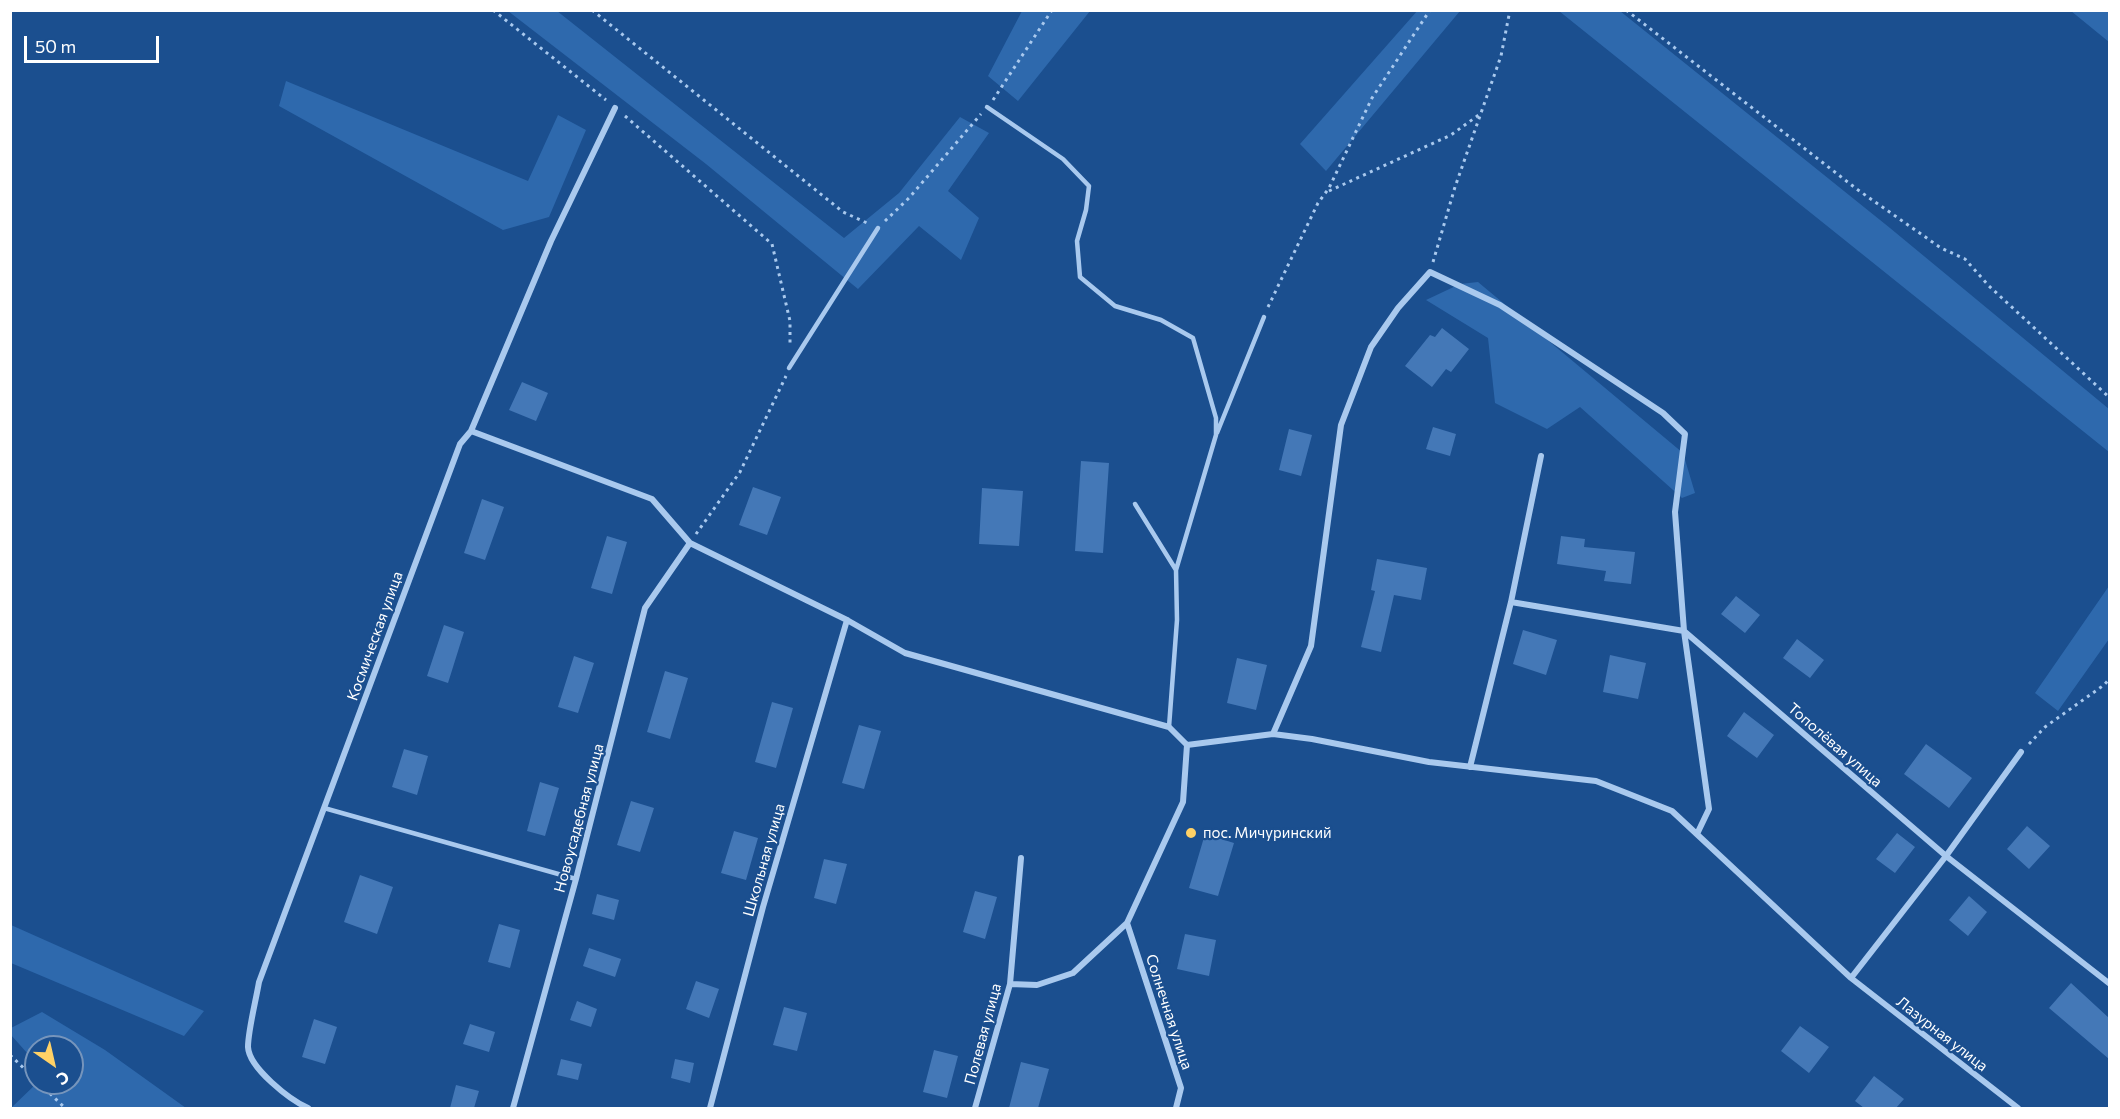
<!DOCTYPE html>
<meta charset="utf-8">
<style>
body{margin:0}
#map{position:relative;width:2120px;height:1119px;overflow:hidden;background:#1b4f8f;font-family:Commissioner,sans-serif}
canvas{display:block}
.frame{position:absolute;inset:0;border:12px solid #fff;pointer-events:none}
.north{position:absolute;left:24px;top:1035px;width:60px;height:60px;box-sizing:border-box;background:#1b4f8f;border:2px solid #7695bc;border-radius:50%;rotate:146deg;font-size:16px;font-weight:700;line-height:24px;text-align:center;color:#fff}
.north::after{content:'';display:block;margin:auto;width:21px;height:27px;background:#ffd166;clip-path:polygon(50% 0,100% 100%,50% 72%,0 100%)}
.scale{position:absolute;left:24px;top:36px;width:135px;height:27px;box-sizing:border-box;border:3px solid #fff;border-top:0;padding-left:8px;font-size:18px;line-height:21px;white-space:nowrap;color:#fff;-webkit-text-stroke:4px #1b4f8f;paint-order:stroke}
</style>
<div id="map">
<canvas width="2120" height="1119"></canvas>
<div class="frame"></div>
<div class="north">С</div>
<div class="scale">50 m</div>
</div>
<script>
const ctx = document.querySelector('canvas').getContext('2d');
ctx.lineJoin = 'round';
function fillPath(path, color) {
  ctx.fillStyle = color;
  ctx.fill(path, 'evenodd');
}
function stroke(path, color, width, dash) {
  ctx.strokeStyle = color;
  ctx.lineWidth = width;
  ctx.lineCap = dash ? 'butt' : 'round';
  ctx.setLineDash(dash || []);
  ctx.stroke(path);
}
function label(font, color, halo, rows, align = 'center') {
  ctx.font = font + ' Commissioner,sans-serif';
  ctx.lineWidth = 4.5;
  ctx.setLineDash([]);
  ctx.textBaseline = 'middle';
  ctx.strokeStyle = halo;
  ctx.fillStyle = color;
  for (const [text, x, y, turn = 0] of rows) {
    ctx.save();
    ctx.translate(x, y);
    ctx.rotate((+turn || 0) * Math.PI / 180);
    ctx.textAlign = isNaN(turn) ? turn : align;
    if (halo) ctx.strokeText(text, 0, 0);
    ctx.fillText(text, 0, 0);
    ctx.restore();
  }
}
const green = new Path2D(`
 M1418,10l42,1 -134,160 -26,-27z
 M508,11h49l287,227 55,-45 61,-76 29,16 -41,58 31,27 -18,42 -42,-34 -61,63 -152,-125z
 M1022,11h68l-72,90 -30,-25z
 M1559,11h61l270,217 219,181v43z
 M2071,11h38v31z
 M286,81l242,100 30,-66 28,15 -37,87 -46,13 -224,-124z
 M1478,282l205,171 12,40 -13,5 -102,-91 -33,22 -52,-26 -7,-65 -62,-38 34,-16z
 M2109,586v53l-51,72 -23,-18z
 M11,925l193,86 -20,25 -173,-73z
 M42,1012l63,38 81,58h-175l26,-25h35v-36h-36v16l-25,-28v-7z`);
const building = new Path2D(`
 M1442,328l27,21 -18,23 -5,-3 -14,18 -27,-21 25,-31 5,2z
 M522,382l26,11 -12,28 -27,-11z
 M1433,427l23,7 -6,22 -24,-7z
 M1289,429l23,6 -11,41 -22,-6z
 M1081,461l28,2 -6,90 -28,-2z
 M753,487l28,10 -14,38 -28,-10z
 M982,488l41,3 -4,55 -40,-2z
 M482,499l22,8 -19,53 -21,-7z
 M607,536l20,6 -15,52 -21,-6z
 M1561,536l24,3 -1,8 51,5 -4,32 -27,-3 2,-10 -49,-7z
 M1377,559l50,9 -6,32 -27,-5 -13,57 -20,-5 14,-56 -4,-1z
 M1736,596l24,19 -15,18 -24,-19z
 M444,625l20,7 -16,51 -21,-7z
 M1523,630l34,10 -11,35 -33,-11z
 M1797,639l27,21 -14,18 -27,-20z
 M1610,655l36,8 -8,36 -35,-7z
 M574,656l20,7 -16,50 -20,-6z
 M1237,658l30,7 -11,45 -29,-7z
 M665,671l23,7 -18,61 -23,-7z
 M772,702l21,6 -17,60 -21,-6z
 M1744,712l30,23 -17,23 -30,-22z
 M859,725l22,6 -17,58 -22,-6z
 M1926,744l46,34 -23,30 -45,-34z
 M404,749l24,7 -11,39 -25,-8z
 M540,782l19,6 -14,48 -18,-5z
 M631,801l23,7 -14,44 -23,-7z
 M2027,826l23,20 -21,23 -22,-20z
 M734,831l24,7 -12,42 -25,-7z
 M1897,833l18,14 -20,26 -19,-14z
 M1205,834l29,9 -16,53 -29,-8z
 M824,859l23,5 -11,40 -22,-6z
 M360,875l33,12 -16,47 -33,-12z
 M975,891l22,6 -12,42 -22,-7z
 M597,894l22,6 -5,20 -22,-6z
 M1969,896l18,16 -19,24 -19,-16z
 M499,924l21,6 -10,38 -22,-6z
 M1185,934l31,6 -7,36 -32,-7z
 M589,948l32,11 -6,18 -32,-11z
 M696,981l23,8 -10,29 -23,-9z
 M2071,983l38,35v41l-60,-51z
 M577,1001l20,8 -6,18 -21,-7z
 M784,1007l23,6 -10,38 -24,-6z
 M314,1019l23,8 -12,37 -23,-7z
 M470,1024l25,8 -6,20 -26,-8z
 M1800,1026l29,21 -20,26 -28,-22z
 M934,1050l24,6 -11,42 -24,-6z
 M561,1059l21,5 -4,16 -21,-5z
 M675,1059l19,4 -4,20 -19,-5z
 M1021,1062l28,7 -11,39h-29z
 M1874,1076l30,23 -8,9h-32l-9,-7z
 M456,1085l23,6 -5,17h-24z`);
const path = new Path2D(`
 M493,10l113,90
 M592,10l251,202 24,11
 M1626,10l232,180 83,58 24,11 24,27 121,112
 M993,100l59,-90
 M625,116l147,128 18,77v25
 M1329,191l122,-56 29,-21
 M885,221l24,-23 72,-84
 M1433,262l22,-75 46,-131 9,-46
 M1268,307l50,-104 11,-15 43,-90 58,-88
 M696,534l44,-62 46,-96
 M2029,744l16,-17 59,-42 6,-7
 M10,1055l26,25
 M39,1083l26,25`);
const lane = new Path2D(`
 M987,107l76,52 26,27 -3,24 -9,31 3,36 35,29 46,14 32,18 23,80v17l-40,135
 M789,368l89,-140
 M1217,433l47,-116
 M1135,504l41,66 1,50 -8,107
 M324,808l252,71`);
const street = new Path2D(`
 M471,431l181,68 38,44 157,77 58,33 264,74 18,18
 M1511,602l173,29 262,225 164,128
 M1273,734l38,-88 30,-221 30,-78 27,-39 32,-36 70,33 163,108 22,21 -10,78 9,119 25,178 -12,25
 M1187,745l86,-11 39,5 117,23 167,19 76,30 179,167 167,130
 M1470,767l41,-165 30,-146
 M1127,923l54,165 -5,20
 M1851,978l95,-122 75,-104
 M1010,984l27,1 36,-12 54,-50 56,-121 4,-57
 M308,1108c-18,-8 -59,-40 -60,-61 0,-16 8,-47 11,-65l201,-538 11,-13 80,-190 64,-133
 M513,1108l63,-229 69,-271 45,-65
 M710,1108l53,-201 84,-287
 M975,1108l35,-124 11,-126`);
const markers = [
 [1191,833,6,"#ffd166"]
];
const streetNames = [
 ["Космическая улица",375,636,-70],
 ["Тополёвая улица",1835,745,41],
 ["Новоусадебная улица",579,818,-75],
 ["Школьная улица",764,860,-74],
 ["Солнечная улица",1169,1012,72],
 ["Полевая улица",983,1034,-75],
 ["Лазурная улица",1942,1034,38]
];
const poiNames = [
 ["пос. Мичуринский",1203,833]
];
fillPath(green, '#2e69ad');
fillPath(building, '#4478b7');
stroke(path, '#a9c9ee', 3, [3, 4.5]);
stroke(lane, '#a9c9ee', 4.5);
stroke(street, '#a9c9ee', 6);
for (const [x, y, r, color] of markers) {
  const dot = new Path2D();
  dot.arc(x, y, r, 0, 2 * Math.PI);
  ctx.fillStyle = color;
  ctx.fill(dot);
  stroke(dot, '#1b4f8f', 2);
}
label('15px', '#fff', '#1b4f8f', streetNames);
label('15px', '#fff', '#1b4f8f', poiNames, 'left');
</script>
